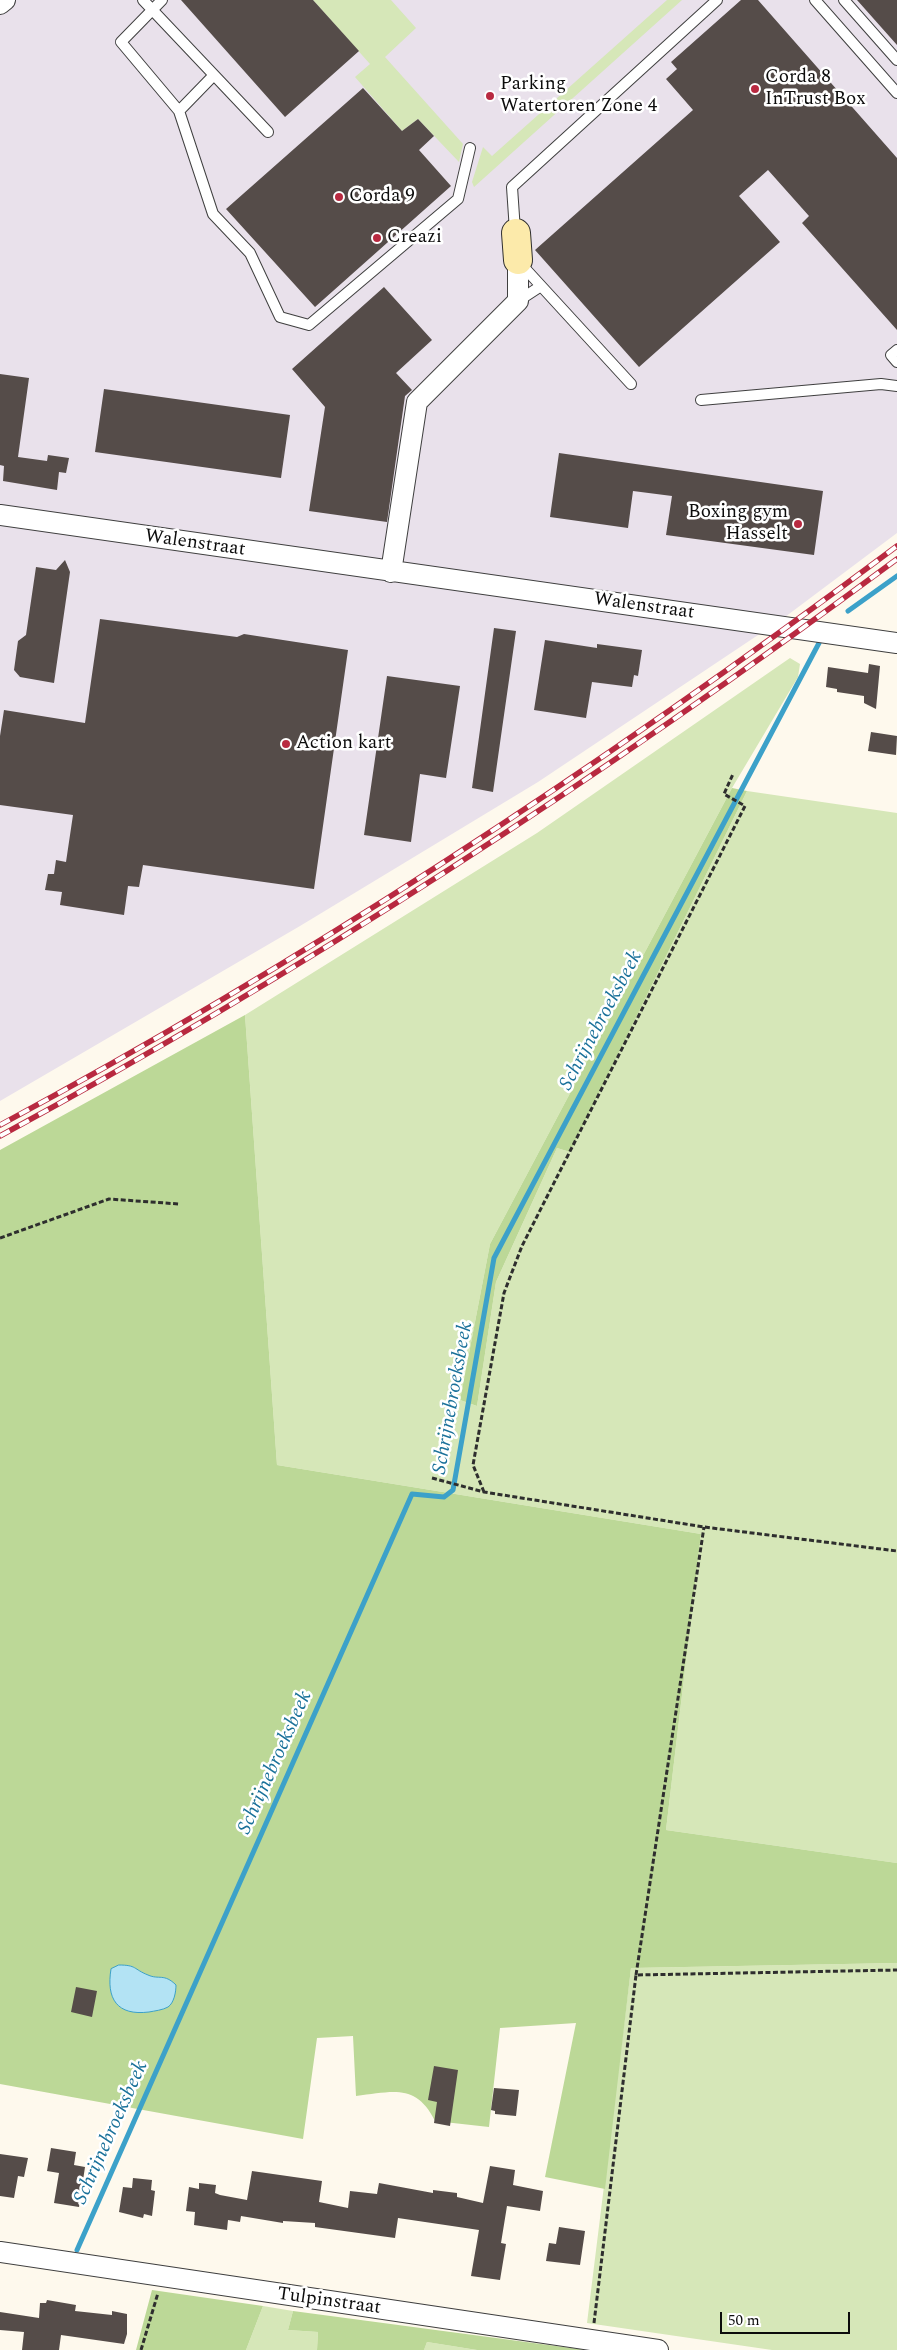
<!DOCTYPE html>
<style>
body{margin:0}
#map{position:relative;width:897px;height:2350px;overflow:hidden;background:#fef9ed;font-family:Spectral,serif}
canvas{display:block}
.scale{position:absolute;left:720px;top:2312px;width:130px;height:22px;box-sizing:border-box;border:2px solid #0c0c0c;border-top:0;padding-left:6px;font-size:15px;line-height:18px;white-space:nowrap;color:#0c0c0c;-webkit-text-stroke:4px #fff;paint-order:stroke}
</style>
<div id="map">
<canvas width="897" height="2350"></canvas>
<div class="scale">50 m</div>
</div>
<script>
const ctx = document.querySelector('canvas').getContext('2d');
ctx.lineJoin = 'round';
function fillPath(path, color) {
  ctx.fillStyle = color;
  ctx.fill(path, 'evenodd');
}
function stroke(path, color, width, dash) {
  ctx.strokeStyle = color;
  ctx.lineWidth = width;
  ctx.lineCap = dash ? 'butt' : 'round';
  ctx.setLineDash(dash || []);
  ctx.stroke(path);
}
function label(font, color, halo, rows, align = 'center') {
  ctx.font = font + ' Spectral,serif';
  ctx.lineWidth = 5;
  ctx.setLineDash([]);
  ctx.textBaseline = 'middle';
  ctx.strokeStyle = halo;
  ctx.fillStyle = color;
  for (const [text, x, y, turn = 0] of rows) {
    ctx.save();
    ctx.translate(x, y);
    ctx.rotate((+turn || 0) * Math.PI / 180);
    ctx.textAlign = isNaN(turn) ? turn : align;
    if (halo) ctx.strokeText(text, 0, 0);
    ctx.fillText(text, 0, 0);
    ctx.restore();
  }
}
const industrial = new Path2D(`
 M0,0h897v533l-112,84 -247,165 -238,144 -300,175z`);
const green = new Path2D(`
 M313,0h78l25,28 -31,29 78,87 -4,18 -41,-43 -16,12 -47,-54 15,-13z
 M667,0h15l-208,187 -2,-5 11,-35 9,9z
 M790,658l10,6 -2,13 -66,111 -242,456 -30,156 17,6 19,-124 61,-134 13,4 177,-361 150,22v1050l-231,-33 35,-296 -424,-69 -32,-450 292,-182z
 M897,1963v387h-125l-185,-27 44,-355z
 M263,2306l30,5 -5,19 30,2 -1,18h-71z
 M427,2342l50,8h-53z`);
const forest = new Path2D(`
 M732,788l15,3 -177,361 -13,-4 -61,134 -19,124 -17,-6 30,-156z
 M245,1015l32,450 424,69 -35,296 231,33v100l-266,5 -26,221 -60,-12 31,-154 -76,5 -11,99 -54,-6c-19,-38 -42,-29 -79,-25l-3,-60 -36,2 -14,101 -303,-55v-934z
 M152,2290l111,16 -17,44h-110z
 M293,2311l293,39h-109l-50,-8 -3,8h-107l1,-18 -30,-2z`);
const water = new Path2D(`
 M119,1965c18,0 14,4 29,10 11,5 16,-2 28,10 0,7 -2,18 -8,22 -5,3 -14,4 -19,5 -32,4 -43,-13 -38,-43z`);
const stream = new Path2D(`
 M848,611l49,-35
 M77,2250l335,-756 32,3 9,-7 41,-232 325,-615`);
const building = new Path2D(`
 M181,0h132l46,51 -74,66z
 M741,0h17l139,158v172l-95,-107 7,-7 -41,-46 -29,26 41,46 -141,125 -104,-117 158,-140 -27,-31 11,-10 -6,-7z
 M857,0h40v45z
 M363,88l39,43 16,-12 16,17 -15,14 32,36 -136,121 -89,-98z
 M384,287l48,53 -36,33 16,17 -7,6 -18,126 -78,-11 16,-104 -33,-38z
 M0,374l29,4 -11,79 29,4 1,-6 21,3 -3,15 -7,-1 -2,18 -54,-9 1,-15 -4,-1z
 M104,389l186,26 -9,63 -186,-26z
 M559,453l264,38 -9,64 -148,-20 6,-39 -39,-5 -5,37 -78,-11z
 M65,560l5,12 -16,111 -34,-6 -6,-7 4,-29 8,-6 10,-68 20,3z
 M100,619l137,18 7,-3 104,16 -34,239 -171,-24 -4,22 -11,-1 -4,29 -64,-10 2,-13 -17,-2 3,-16h6l2,-14 10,2 7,-47 -73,-10v-69l4,-26 81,13z
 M494,628l22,3 -23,161 -21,-4z
 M545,640l52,8v-4l45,6 -4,26 -4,-1 -2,12 -40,-5 -6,36 -52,-8z
 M869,664l11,2 -4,43 -12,-6v-7l-27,-4v-3l-11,-2 2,-20 40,6z
 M387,676l73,10 -14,92 -26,-4 -9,68 -47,-7z
 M871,732l26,4 -1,19 -28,-4z
 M76,1987l21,4 -5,26 -21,-5z
 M434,2066l24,4 -8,56 -16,-3 3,-21 -9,-2z
 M494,2088l25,2 -3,26 -21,-2v-3l-4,-1z
 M51,2148l25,4 -2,13 11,2 -6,40 -25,-4 5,-30 -12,-2z
 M0,2154l28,4 -4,19 -6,-1 -4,22 -14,-2z
 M490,2166l25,4 -2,15 30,6 -3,20 -33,-5 -6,37 5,1 -6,36 -29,-4 8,-46 -81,-12 -3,20 -80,-11v-4l-32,-2v2l-42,-7 -1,6 -12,-2 -1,10 -33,-5 1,-13 -9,-1 3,-24 10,2v-6l17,2 -1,8 5,2 27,5 5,-29 70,10 -3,21 29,6 2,-17 27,3 2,-11 54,10v-3l24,3v4l26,6z
 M133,2178l19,2 -1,10 4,1 -3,25 -8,-2 -1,4 -24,-6 4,-25 9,1z
 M559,2227l26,4 -5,34 -34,-4 3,-18 7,1z
 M47,2300l29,5 -1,6 37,4v-4l15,3v20l-3,10 -63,-9 -2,15h-37l2,-18 -24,-2v-18l39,6 1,-15h6z`);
const path = new Path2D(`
 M0,1238l109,-39 70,5
 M432,1478l52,14 220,35 193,24
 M484,1492l-11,-27 31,-172 18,-47 223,-440 -21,-12 9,-20
 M636,1975l68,-448
 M594,2323l42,-348 261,-5
 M141,2350l17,-57`);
const lane = new Path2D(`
 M143,0l125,132
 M162,0l-41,42 58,69
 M815,0l82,93
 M844,0l53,60
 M214,75l-35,36 34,103 37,39 30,64 29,8 149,-126 12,-51
 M515,231l-3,-44 205,-187
 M520,263l111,121
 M518,301l23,-15
 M897,350l-6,5 6,7
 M701,400l180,-16 16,2`);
const street = new Path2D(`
 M0,4l5,-4
 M0,515l897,128
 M391,572l26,-170 101,-101v-41
 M0,2252l658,98`);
const secondary = new Path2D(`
 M516,233l2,27`);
const rail = new Path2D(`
 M0,1125c313,-168 612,-366 897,-579
 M0,1136c313,-170 611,-365 897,-577`);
const markers = [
 [755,89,5,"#b82940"],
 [490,96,5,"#b82940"],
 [339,197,5,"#b82940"],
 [377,238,5,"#b82940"],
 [798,524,5,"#b82940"],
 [286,744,5,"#b82940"]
];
const poiNames = [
 ["Corda 8",765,78],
 ["InTrust Box",765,100],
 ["Parking",500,85],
 ["Watertoren Zone 4",500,107],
 ["Corda 9",349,197],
 ["Creazi",387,238],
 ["Boxing gym",788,513,"right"],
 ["Hasselt",788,535,"right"],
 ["Action kart",296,744]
];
const streetNames = [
 ["Walenstraat",195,544,8],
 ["Walenstraat",644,607,8],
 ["Tulpinstraat",329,2302,8]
];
const waterNames = [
 ["Schrijnebroeksbeek",602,1021,-62],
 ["Schrijnebroeksbeek",454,1398,-80],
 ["Schrijnebroeksbeek",276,1763,-66],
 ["Schrijnebroeksbeek",112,2133,-66]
];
fillPath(industrial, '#e9e1eb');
fillPath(green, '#d6e7b8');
fillPath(forest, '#bcd897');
fillPath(water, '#b3e3f4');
stroke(water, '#3ca1c9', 1);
stroke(stream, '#3ca1c9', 5);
fillPath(building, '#554c49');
stroke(lane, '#3f3f3f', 12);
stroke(street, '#3f3f3f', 22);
stroke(secondary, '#2e2e2e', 30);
stroke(path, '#2e2e2e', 3, [5, 2.5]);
stroke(lane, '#fff', 10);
stroke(street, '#fff', 20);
stroke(secondary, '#fceaaa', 28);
stroke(rail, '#b82940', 5.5);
stroke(rail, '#fff', 4, [11]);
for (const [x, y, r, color] of markers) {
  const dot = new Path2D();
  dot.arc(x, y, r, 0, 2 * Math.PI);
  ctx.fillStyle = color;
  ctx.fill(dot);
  stroke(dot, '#fff', 2);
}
label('19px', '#0c0c0c', '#fff', poiNames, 'left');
label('19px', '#0c0c0c', '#fff', streetNames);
label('italic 20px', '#1a719a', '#fff', waterNames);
</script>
